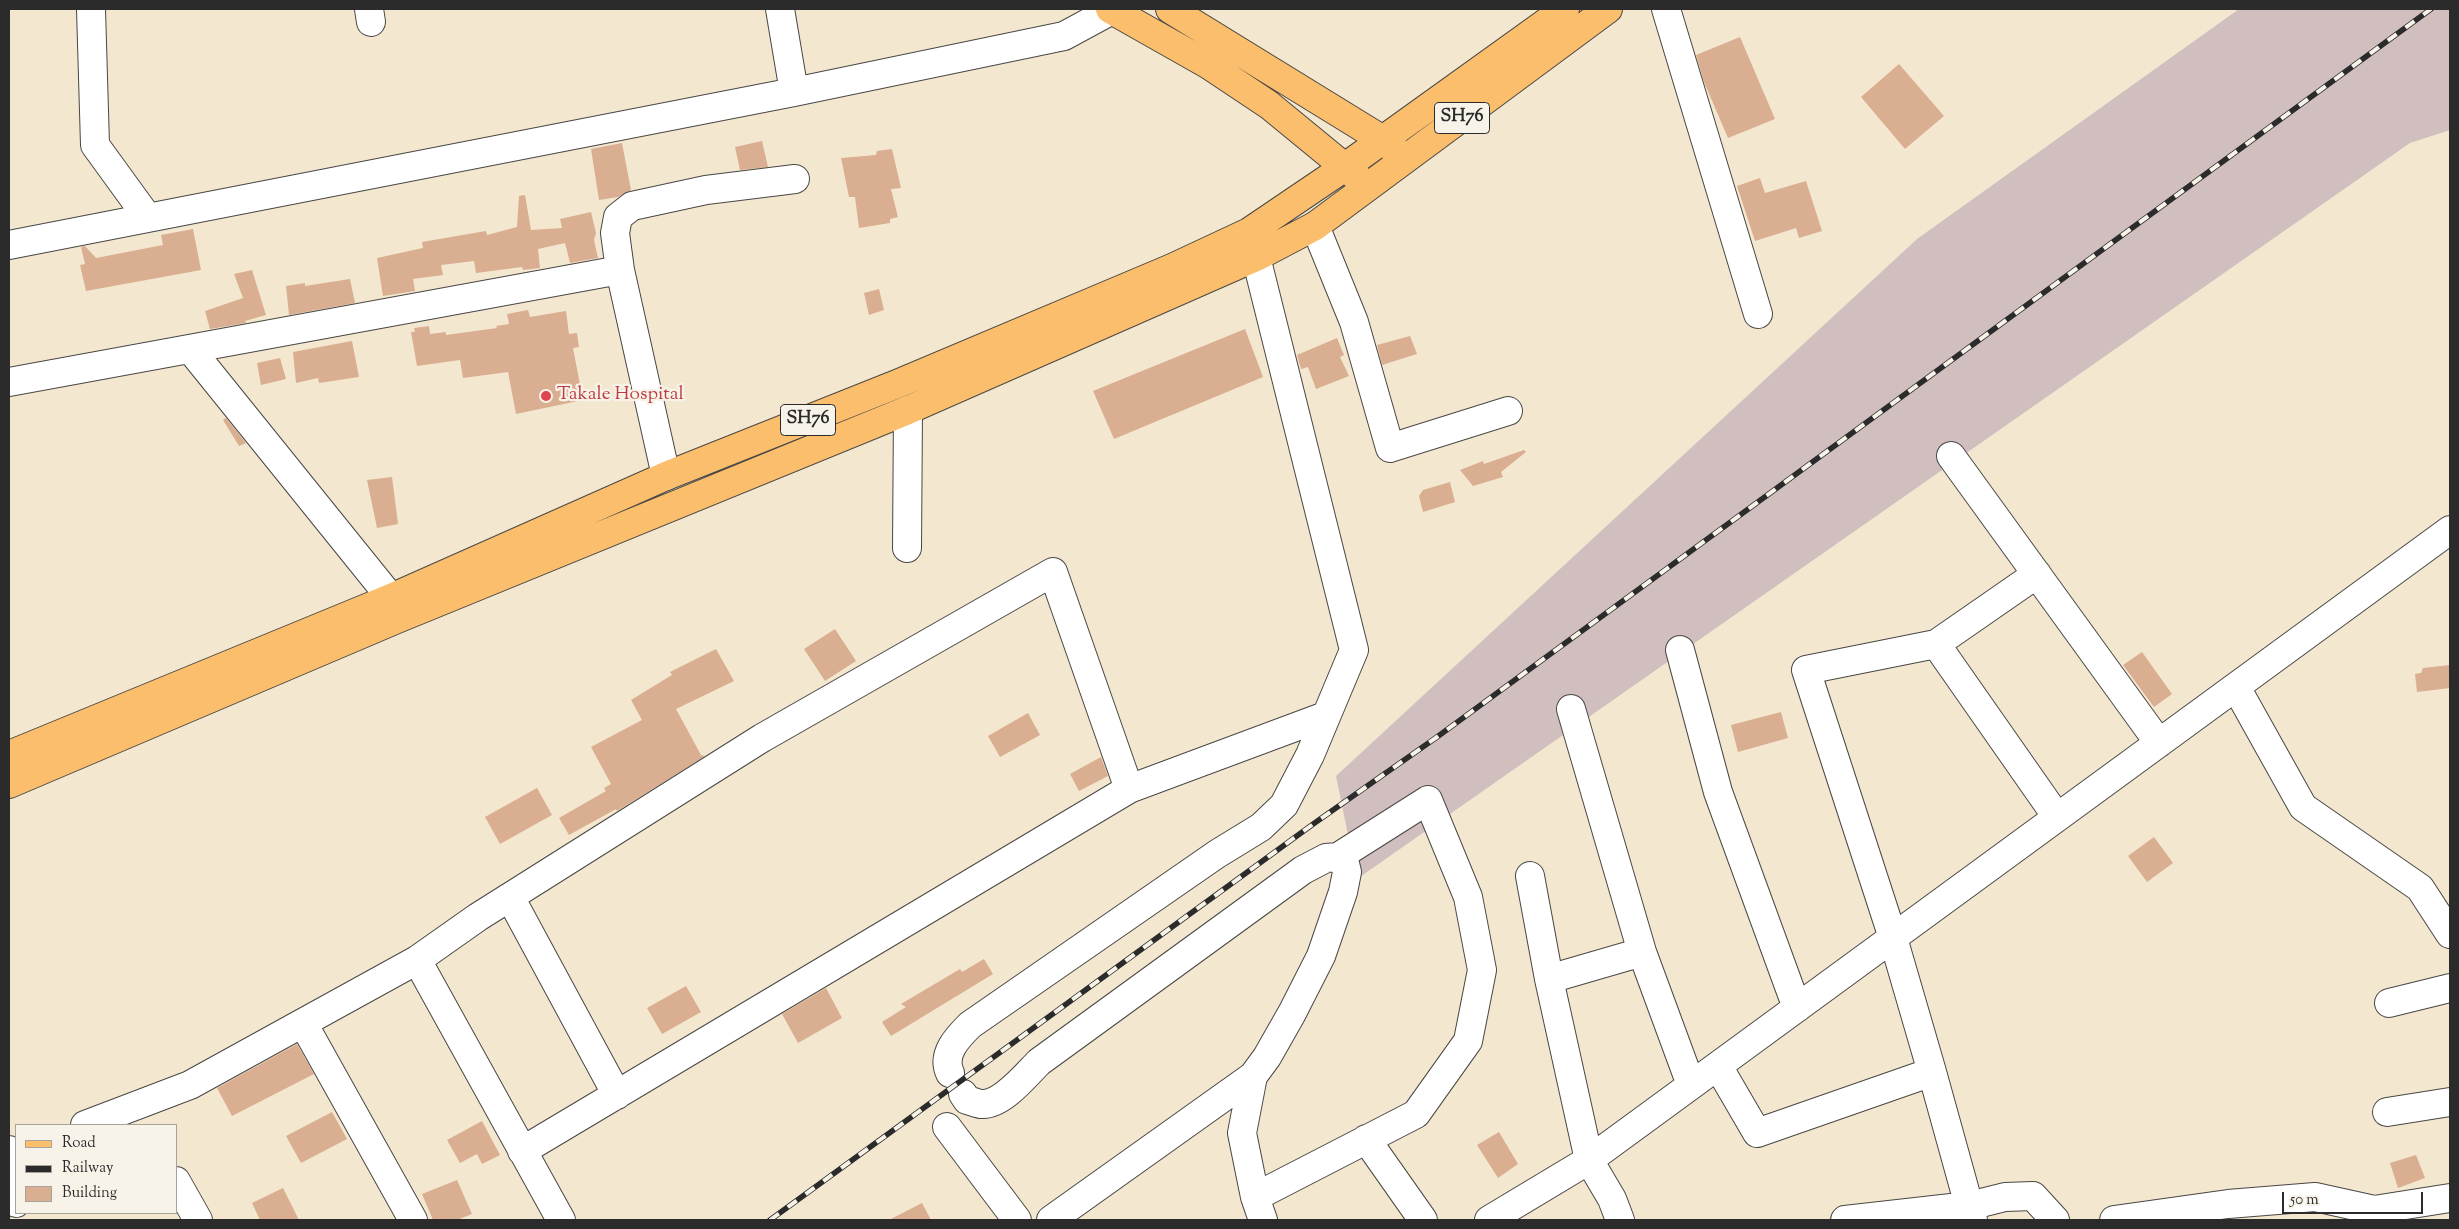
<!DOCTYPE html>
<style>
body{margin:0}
#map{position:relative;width:2459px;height:1229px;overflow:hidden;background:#f3e7d0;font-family:"Sorts Mill Goudy",serif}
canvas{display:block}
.frame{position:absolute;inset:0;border:10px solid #2b2b2b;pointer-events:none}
.legend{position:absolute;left:15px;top:1124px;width:162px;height:90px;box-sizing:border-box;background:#f7f3e8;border:1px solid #a5a39c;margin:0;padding:6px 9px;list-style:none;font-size:15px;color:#2b2b2b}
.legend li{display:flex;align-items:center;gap:10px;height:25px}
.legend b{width:25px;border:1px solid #a5a39c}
.scale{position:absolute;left:2282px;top:1192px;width:141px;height:22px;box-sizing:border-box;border:2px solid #2b2b2b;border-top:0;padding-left:6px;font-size:15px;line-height:18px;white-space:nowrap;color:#2b2b2b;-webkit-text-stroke:4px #f7f3e8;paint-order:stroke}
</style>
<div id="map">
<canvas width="2459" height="1229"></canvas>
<div class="frame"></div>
<ul class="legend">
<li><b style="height:6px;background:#fabe6d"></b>Road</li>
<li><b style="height:6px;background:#2b2b2b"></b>Railway</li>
<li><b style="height:14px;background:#daae91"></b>Building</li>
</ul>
<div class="scale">50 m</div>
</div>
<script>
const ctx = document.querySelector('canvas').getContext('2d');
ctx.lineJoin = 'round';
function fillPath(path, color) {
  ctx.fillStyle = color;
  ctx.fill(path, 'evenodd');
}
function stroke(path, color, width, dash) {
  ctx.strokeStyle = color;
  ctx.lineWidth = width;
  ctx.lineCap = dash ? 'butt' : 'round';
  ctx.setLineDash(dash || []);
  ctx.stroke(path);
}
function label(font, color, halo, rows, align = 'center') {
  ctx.font = font + ' "Sorts Mill Goudy",serif';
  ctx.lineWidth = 4.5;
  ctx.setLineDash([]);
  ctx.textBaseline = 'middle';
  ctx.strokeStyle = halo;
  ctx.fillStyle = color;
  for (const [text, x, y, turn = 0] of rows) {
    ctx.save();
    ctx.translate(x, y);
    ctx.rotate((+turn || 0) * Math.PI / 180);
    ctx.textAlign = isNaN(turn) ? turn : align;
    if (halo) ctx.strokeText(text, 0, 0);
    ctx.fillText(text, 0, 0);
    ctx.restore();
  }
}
const industrial = new Path2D(`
 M2239,9h211v121l-40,13 -1053,736 -21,-103 581,-537z`);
const building = new Path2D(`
 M1740,37l35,82 -47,19 -24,-56 -8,-27z
 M1899,64l45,52 -39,33 -44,-52z
 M762,141l6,26 -28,3 -5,-23z
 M622,143l9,47 -13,7 -19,3 -8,-51z
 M892,149l9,39 -10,1 7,28 -8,2v4l-31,5 -4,-31h-6l-8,-39 35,-3 1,-4z
 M1760,178l5,15 41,-12 16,50 -23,7 -3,-10 -41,13 -18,-55z
 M525,195l6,35 31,-2 -2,-9 31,-7 5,21 -2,7 4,18 -28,5 -5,-20 -27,6 2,19 -17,2 -1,-3 -46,6 -2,-12 -33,4 2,10 -30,4 2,12 -32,5 -6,-38 46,-10 -1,-6 64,-11 1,4 30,-8 2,-31z
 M193,229l8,41 -115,21 -6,-26 5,-1 -4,-17 4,-1 11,12 67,-13 -2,-10z
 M252,270l14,45 -21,6 1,2 -36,6 -5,-18 38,-13 -9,-24z
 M350,279l5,24 -66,12 -3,-29 19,-3v3z
 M879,289l5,21 -15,5 -5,-22z
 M528,310l2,7 36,-6 3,23 8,-1 2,14 -6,1 10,52 -67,14 -8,-42 -45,6 -3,-18 -43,6 -6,-34h4l-1,-4 15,-2 1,8 16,-2v3l51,-7 -1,-2 13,-2 -2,-10z
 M1245,329l18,48 -149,62 -21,-48z
 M1410,336l7,18 -35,11 -5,-20z
 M1337,338l7,17 -4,2 9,19 -33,13 -8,-22 -7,2 -4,-14z
 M352,341l7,36 -40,6 -1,-5 -22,5 -3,-31z
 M280,358l6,21 -25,6 -4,-22z
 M226,418l20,25 -7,3 -16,-26z
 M1524,450l2,2 -25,20 2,5 -30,9 -13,-16 23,-9 1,3z
 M392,477l6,47 -21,4 -10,-48z
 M1450,482l5,20 -32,10 -4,-16 4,-6z
 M835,629l21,32 -31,20 -21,-32z
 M716,649l18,32 -58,28 25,46 4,1 -88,55 -1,-2 -47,26 -10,-17 47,-27 -2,-3 7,-4 -20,-37 51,-27 -11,-20 41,-25 -2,-3z
 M2142,652l30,42 -18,13 -31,-42z
 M2450,665v23l-33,4 -2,-18 6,-1 2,-5z
 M1781,712l7,26 -50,14 -7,-27z
 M1028,713l12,22 -40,22 -12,-21z
 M1101,757l7,19 -29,15 -9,-17z
 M537,788l15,27 -52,29 -15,-27z
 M2154,837l19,26 -26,19 -19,-26z
 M984,959l9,15 -102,62 -9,-14 24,-15 -5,-3 59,-35 2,3z
 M686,986l15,26 -39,22 -15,-26z
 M826,988l16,30 -44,25 -16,-29z
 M297,1044l17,30 -82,42 -15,-28z
 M332,1112l15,27 -46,24 -15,-27z
 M482,1121l18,34 -18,9 -5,-10 -17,9 -13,-23z
 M1499,1132l19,32 -20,14 -21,-33z
 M2416,1155l9,23 -27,10 -8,-25z
 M457,1180l15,34 -15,6h-24l-11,-26z
 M283,1188l16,32h-39l-8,-17z
 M922,1203l9,17h-42z`);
const minor = new Path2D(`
 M91,9l4,136 53,73
 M369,9l2,13
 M780,9l14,83
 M1666,9l92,305
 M1315,226l39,96 36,126 118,-37
 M9,245l785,-153 270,-56 48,-26
 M191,350l200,248
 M9,382l611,-112
 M1951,456l208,287
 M666,476l-46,-206 -5,-37 3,-16 14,-11 74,-16 89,-11
 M907,548l1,-138
 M1936,644l121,173
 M1680,650l38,142 79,216
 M2236,687l67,120 117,81 30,46
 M1571,709l71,243
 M1530,876l19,103 40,181 23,39 8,21
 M510,897l107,198
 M417,960l144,260
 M1549,979l93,-27 49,133
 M2389,1003l61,-15
 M303,1023l110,197
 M1718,1066l39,67 175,-61 -39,-134 -87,-268 130,-26 101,-70
 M1932,1072l41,148
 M950,1073c-9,-19 8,-36 20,-48l247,-171 44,-27 23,-22 26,-50 44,-105 -98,-393
 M963,1094l4,6c5,1 11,4 15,4 20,1 44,-29 57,-42l264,-192 23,-12 12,-1 7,7 2,8 -4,20 -22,64 -29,57 -25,44 -14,19 -11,57 13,64 8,23
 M2387,1112l63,-10
 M85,1125l105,-40 227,-125 61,-43 284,-179 291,-166 76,217 196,-73
 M947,1127l70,93
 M1366,1139l57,81
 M9,1150l7,53
 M522,1151l607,-362
 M176,1181l22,39
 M1255,1197l161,-83 52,-73 14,-71 -14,-73 -40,-97 -90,57
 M1051,1220l202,-144
 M1489,1220l100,-60 861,-630
 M1845,1220l124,-14 36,-9 28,-1 22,24
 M2114,1220l114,-16 87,-7 59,13 76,-12`);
const major = new Path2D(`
 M1110,9l99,56 60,40 89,73
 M1170,9l213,131 12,10
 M9,755l382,-157 275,-122 231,-92 275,-116 77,-36 96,-65 220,-158
 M9,784l388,-165 511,-209 348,-153 59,-31 293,-217`);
const rail = new Path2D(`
 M770,1220l546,-398 121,-85 994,-728`);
const markers = [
 [546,396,6,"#e0444e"]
];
const shields = [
 [1462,118,55],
 [808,420,55]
];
const shieldNames = [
 ["SH76",1462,118],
 ["SH76",808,420]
];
const healthNames = [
 ["Takale Hospital",557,396]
];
fillPath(industrial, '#d1bfbf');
fillPath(building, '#daae91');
stroke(minor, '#494744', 30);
stroke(major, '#494744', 30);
stroke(minor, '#fff', 28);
stroke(major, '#fabe6d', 28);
stroke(rail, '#2b2b2b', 5.5);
stroke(rail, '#f7f3e8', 4, [11]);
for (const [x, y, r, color] of markers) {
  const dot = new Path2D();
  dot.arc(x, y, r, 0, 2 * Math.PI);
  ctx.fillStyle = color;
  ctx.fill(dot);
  stroke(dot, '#f7f3e8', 2);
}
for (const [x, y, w] of shields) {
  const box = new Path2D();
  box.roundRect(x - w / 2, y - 15.5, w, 31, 4);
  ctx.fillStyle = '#f7f3e8';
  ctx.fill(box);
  stroke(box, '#2b2b2b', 1);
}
label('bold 18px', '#2b2b2b', null, shieldNames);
label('19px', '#be3a42', '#f7f3e8', healthNames, 'left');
</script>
